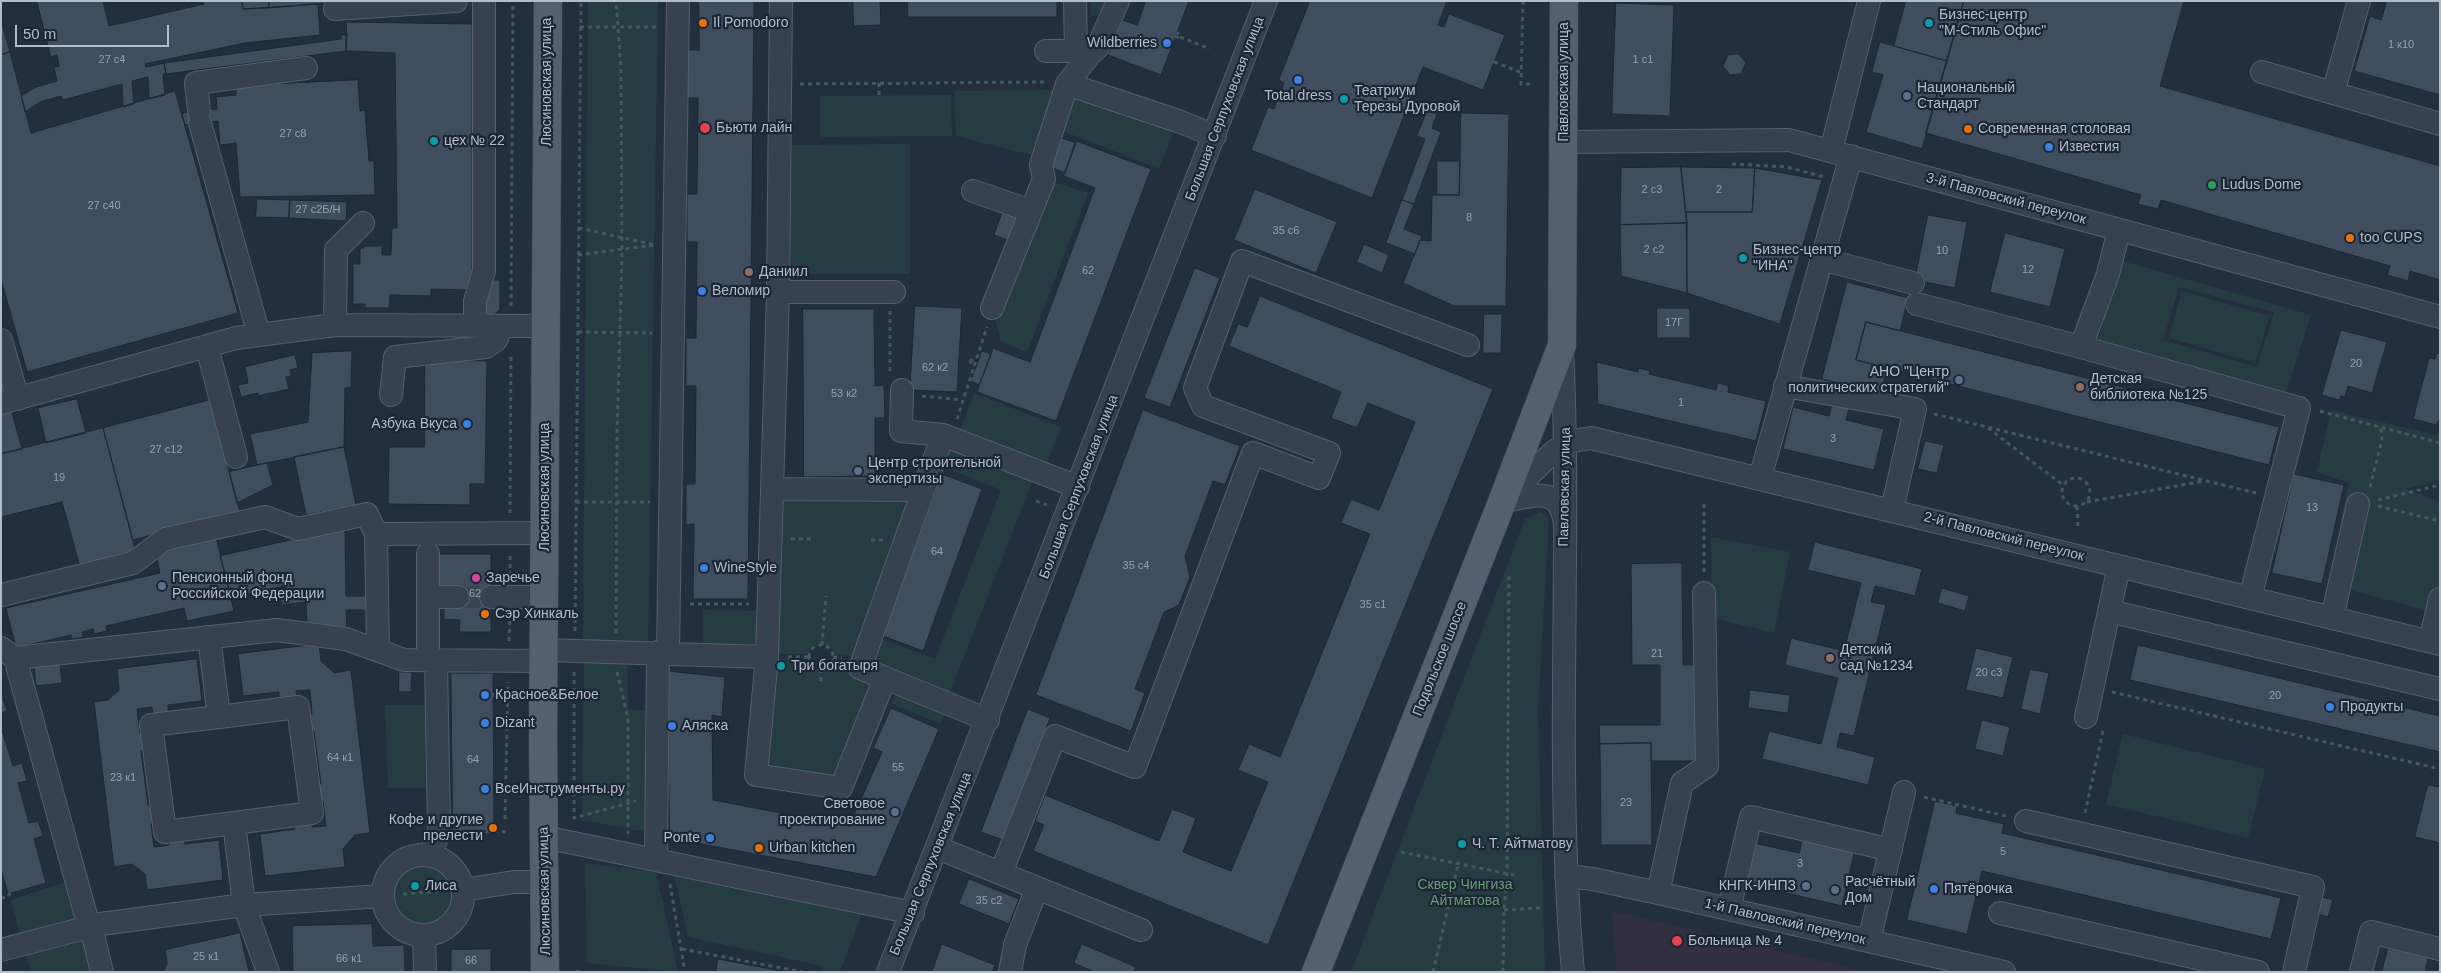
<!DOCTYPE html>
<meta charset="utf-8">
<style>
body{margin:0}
#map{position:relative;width:2441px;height:973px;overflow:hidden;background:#232f3f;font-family:Helvetica,sans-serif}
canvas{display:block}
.frame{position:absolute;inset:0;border:2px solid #b3bcca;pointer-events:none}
.scale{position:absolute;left:15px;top:25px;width:154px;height:22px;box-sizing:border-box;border:2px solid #b3bcca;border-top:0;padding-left:6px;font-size:15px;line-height:18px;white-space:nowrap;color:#b3bcca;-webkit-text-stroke:4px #1c2634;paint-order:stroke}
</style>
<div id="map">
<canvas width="2441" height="973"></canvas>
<div class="frame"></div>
<div class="scale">50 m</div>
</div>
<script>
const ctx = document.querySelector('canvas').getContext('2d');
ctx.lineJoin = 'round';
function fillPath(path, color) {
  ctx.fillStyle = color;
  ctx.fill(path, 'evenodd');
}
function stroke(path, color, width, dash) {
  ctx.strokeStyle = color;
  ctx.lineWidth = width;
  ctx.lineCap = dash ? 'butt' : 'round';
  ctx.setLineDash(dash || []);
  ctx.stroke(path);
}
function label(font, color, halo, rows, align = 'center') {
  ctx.font = font + ' Helvetica,sans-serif';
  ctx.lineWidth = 4.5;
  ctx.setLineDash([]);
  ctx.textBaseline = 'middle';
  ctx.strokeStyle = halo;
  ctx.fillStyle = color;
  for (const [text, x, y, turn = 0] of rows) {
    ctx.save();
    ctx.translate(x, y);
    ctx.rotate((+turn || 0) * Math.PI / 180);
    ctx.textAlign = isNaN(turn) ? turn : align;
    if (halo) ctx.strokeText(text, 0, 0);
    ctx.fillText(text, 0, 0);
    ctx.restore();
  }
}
const medical = new Path2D(`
 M1612,911l255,61h-250z`);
const green = new Path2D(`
 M588,1h70l-10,650 -65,-1z
 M1091,1h19l-4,10 -15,6z
 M1074,89l103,33 -18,47 -99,-39z
 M1055,90l-20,66 -79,-20 -2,-45z
 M951,95l1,41 -132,1v-41z
 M910,144v130h-125v-129z
 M1051,181l37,12 -61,159 -27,-11 -5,-23z
 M2119,260l192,55 -25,78 -189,-48zM2179,287l95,25 -17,55 -94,-27z
 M2182,291l87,25 -13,47 -87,-25z
 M974,393l87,34 -16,42 -87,-34z
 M2331,410l109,26v44l-34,9 34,13v112l-112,-30 21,-101 -32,-11z
 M953,443l82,32 -86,220 -77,-30 10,-26 53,20 66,-169 -57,-23z
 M777,496h137l-58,160 -21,-1c-3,-9 -10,-12 -20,-11l-8,10h-31z
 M1541,512l8,7 -11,192 7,261h-194l174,-453z
 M1711,537l79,15 -16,81 -61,-15z
 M703,610l56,1v39h-56z
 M584,655h43l1,55 18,1 1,121 -65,-12z
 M775,659h32l7,10 6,2 8,-2 7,-10 20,1 -5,13 28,10 -40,101 -77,-12z
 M896,693l46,19 2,4 -3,8 -49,-20z
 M385,705h43l1,83h-41z
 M2123,734l142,35 -17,69 -142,-34z
 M386 895a36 36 0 1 1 72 0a36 36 0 1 1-72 0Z
 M585,863l71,9 22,100 -91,-9z
 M674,874l187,41 -21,57h-18l1,-6 -135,-29z
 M70,880l11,44 -60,13 -10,-37z
 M84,935l9,37h-62l-7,-24z`);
const building = new Path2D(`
 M37,1h66l6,25 95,-22 -1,-3h39l1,8 75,-5 2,31 -75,8 -100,21 1,3 18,-4 2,11h-3l2,21 -16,4 -1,-22 -16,4 2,23 -11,3 -1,-23 -59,16 -2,-4 -21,6 -15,10 -4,-16 15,-9 21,-6 -3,-14 5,-1 -2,-11 -6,2z
 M242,1h27v7l-26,1z
 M269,1h80l-80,7z
 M699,1h55l-6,598h-55l1,-75 -8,1v-41h9l1,-98h-10v-48h10l1,-96h-10v-48h10l1,-96h-11v-48h12z
 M853,1h27l1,24 -27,1z
 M908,1h149v16h-149z
 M1146,1h43l-28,74 -53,-20 14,-35 15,5z
 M1310,1h137l-9,24 6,2 5,-13 56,21 -22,55 -60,-23 -51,131 -121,-48 17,-43 6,2 10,-26 -5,-3z
 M1906,1h58l-17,60 -53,-15z
 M1964,1h220l-24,85 280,80v114l-30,-9 -2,10 -21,-6 3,-9 -229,-66 -3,9 -20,-5 3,-9 -215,-62z
 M2387,1h53v94l-86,-24 16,-55 11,4z
 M1616,3l58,2 -4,111 -58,-2z
 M1,21l9,31 -9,3z
 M347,22l125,2v266l-41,-1v7l-41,-1 -1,13h-24v-4h-12v-40h7v-16h4v-2h18v9h9l1,-27h5l-2,-175 -49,-2z
 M341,35h6l-1,16 -180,23 -2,-11 177,-24z
 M1880,42l67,19 -25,88 -56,-17 17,-57 -11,-3z
 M10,52l21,81 144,-42 63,222 -211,59 -26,-93v-224z
 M1739,54l7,9 -5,11 -11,1 -7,-9 5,-11z
 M358,80l2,31 5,-1 4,51h5l1,34 -135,2 -4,-54 -16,2 -2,-24 -33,4 -3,-12 35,-4 -1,-12 20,-2v-9z
 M1427,111l10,3 -5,14 9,4 -27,72 -12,-4 23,-61 -8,-3z
 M1461,113l48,1 -3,192h-52l-51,-23 17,-43 11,1 1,-46h27z
 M1062,138l14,5 -11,30 -15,-6z
 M1076,141l75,28 -95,252 -79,-29 16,-44 37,14 65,-174 -31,-12z
 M1437,161h23l-1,34h-22z
 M1681,167l6,56 -67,2 1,-57z
 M1681,167l74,1 -3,44h-66z
 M1755,168l67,12 -42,144 -93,-31 -1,-81h66z
 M1255,189l82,33 -21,51 -82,-33z
 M257,199l33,1 -1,18 -33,-1z
 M290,200l57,2 -1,19 -57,-3z
 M1402,200l12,4 -10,25 18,7 -7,18 -29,-11z
 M1003,211l15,5 -8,25 -16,-6z
 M1928,215l39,7 -12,66 -40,-8z
 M1687,223v70l-66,-17 -1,-51z
 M2005,233l60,16 -15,58 -60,-15z
 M1364,244l25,11 -7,18 -25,-11z
 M1195,268l25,10 -50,129 -26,-9z
 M489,280h11v29l-6,6h-11z
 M1847,282l61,16 -8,33 -34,-9 -10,38 31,8 -6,26 -59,-15z
 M1260,296l233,93 -225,556 -235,-94 11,-26 -9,-4 10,-26 114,46 13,-32 24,9 -13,34 48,19 37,-89 -30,-12 11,-26 31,13 90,-223 -29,-11 10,-24 28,11 36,-88 -47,-19 -11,25 -26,-10 10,-26 -112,-46 9,-22 9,3z
 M915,306l47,2 -5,84 -47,-2z
 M1657,308h33v30h-33z
 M803,309h71l1,77 9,-1 1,33h-10v58l-71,1z
 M1484,314h18l-1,39h-18z
 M1866,322l413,105 -10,38 -413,-105z
 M2341,330l46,12 -15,51 -24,-7 -3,11 -4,-1 -2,4 -17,-5z
 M352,351l-1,36 -6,1 -1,59 -87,18 -7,-31 58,-12 4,-69z
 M982,351l9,3 -12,31 -8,-4z
 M2437,353l3,1v64l-4,7 -23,-6 16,-61 6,1z
 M295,355l3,13 -8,2 1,6 -5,1 3,12 -31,7v-3l-17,4 -3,-12 10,-2 -3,-16z
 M970,357l5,2 -3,6 -4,-1z
 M425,360l62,1 -2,123h-15v21l-82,-1 1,-57h35z
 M1597,362l41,10 1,-4 11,3 -1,3 67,16 2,-7 11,3 -1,6 38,9 -10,40 -158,-37z
 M77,399l9,34 -40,10 -8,-35z
 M210,400l30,112 -107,28 -30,-112z
 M1832,404l17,4 -3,12 38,9 -10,41 -91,-21 10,-42 36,9z
 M11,409l11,40 -21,5v-43z
 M1143,410l97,36 -15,39 -12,-4 -28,75 5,21 -11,28 -15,7 -29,77 10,4 -14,38 -95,-36z
 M103,428l33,125 -56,14 -18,-65 -61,15v-63z
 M1925,441l19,4 -7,28 -19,-4z
 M344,447l12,58 -50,10 -12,-58z
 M267,463l6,22 -36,18 -8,-31z
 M942,474l40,15 -59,162 -40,-15z
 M2294,474l50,11 -22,99 -50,-11z
 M345,528l1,68h22v14h-22l1,19 -40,-3 -1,-24 -24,3 -2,-7 7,-6 -3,-6 -53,12 -11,-42z
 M216,537l18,74 -47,10 -3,-13 -78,18 1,5 -13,3 -1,-5 -11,3 1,5 -11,2 -1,-4 -55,13 -10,-40 154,-35 -5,-22z
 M1815,542l107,27 -7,27 -40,-10 -4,16 15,3 -32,131 -14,-3 -3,14 38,10 -7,28 -106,-26 7,-28 52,13 17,-66 -53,-13 6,-27 53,13 17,-68 -53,-13z
 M437,554h54v78h-32l1,-12 -16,-1v-15l-7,-14z
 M1682,563l1,102h15l1,96h-48v-18l-51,1 -1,-19h61v-60h-28l-1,-101z
 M1942,588l27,8 -4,15 -27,-8z
 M319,644l2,17 13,12 17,-3 19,163 -15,2 -12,14 2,18 -80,9 -5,-42 35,-5 -1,-6 18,-3v7l14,-1 -3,-25h-7l-1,-17h6l-7,-53h-6l-2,-17h6l-2,-24 -14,1 1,6 -18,2v-7l-36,4 -5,-42z
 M2138,645l302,71v36l-310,-72z
 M1976,648l37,9 -10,41 -37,-8z
 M197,659l5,42 -34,4v7l-15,2 -1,-7 -15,2 3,25 8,-1 2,17 -9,1 7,54 9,-1 2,19 -8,1 3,23 15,-2v-7l14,-2 2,8 34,-4 4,40 -76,10 -2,-16 -13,-10 -18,3 -20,-165 14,-2 11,-10 -2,-21z
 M60,664l2,19 -26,3 -2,-19z
 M2030,669l19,4 -9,41 -19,-5z
 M667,671l58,6 -3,40 -10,-2 1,85 136,26 33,-74 -9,-4 18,-40 48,21 -63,148 -206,-39z
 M399,672h13l-1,20h-12z
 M451,673h42l1,158h-41z
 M1750,690l40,5 -2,18 -40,-5z
 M1,699h2l4,12 -6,2z
 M1028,709l22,9 -47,122 -22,-8z
 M1982,720l28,7 -7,29 -28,-7z
 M1,727l12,39 9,-3 5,18 -9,2 11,40 9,-2 5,15 -9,3 12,44 -38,11 -7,-25z
 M1651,743l1,102h-51l-1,-101z
 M2428,785l12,2v56l-25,-6z
 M1935,801l22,5 -1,7 48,11 -2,9 279,65 -10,41 -289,-68 -15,63 -60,-14z
 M485,831h9v3h-9z
 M1803,837l52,12 -13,57 -98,-23 10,-40 45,10z
 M969,879l50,20 -10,25 -50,-20z
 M2316,895l17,5 -5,17 -17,-6z
 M372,924l1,22 31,-1 1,27h-112l-1,-46z
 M240,933l9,39h-86l4,-8 -2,-14z
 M942,944l53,21 -3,7h-60z
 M1082,944l54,23 -2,5h-40l-20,-9z
 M2388,948l40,10 -3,14h-43z
 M491,949v23h-40v-22z
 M718,959l68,13h-70z`);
const minorTunnel = new Path2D(`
 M458,597h33`);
const path = new Path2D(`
 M1523,1l-2,83h13
 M580,27h77
 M1175,37h5l-3,-5
 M1180,37l30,12
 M1494,62l26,10
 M879,83v13
 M800,84l246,-2
 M1732,164l55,3 37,10
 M578,255l77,-10 -76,-17
 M511,306l2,-305
 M890,311v62
 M578,332l74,1
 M922,396l40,4
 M2320,411l120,32
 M1934,414l322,79
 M957,419l30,-92
 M1988,428l75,57
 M2062 492a14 14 0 1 1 28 0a14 14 0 1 1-28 0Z
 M2370,487l12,-47 -1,-13
 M2378,500l62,-15
 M1036,501l11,4
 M576,502h74
 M2087,502l117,-21
 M1704,504v69
 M2077,506l1,23
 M2378,506l62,15
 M510,513l1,-159
 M791,539h20
 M871,540h12
 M510,576v-22
 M690,604h59
 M575,631l6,-630
 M616,633l1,-200 5,-176 -1,-188 -5,-68
 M509,641l1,-24
 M822,645l4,-49
 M809 657a12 12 0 1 1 24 0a12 12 0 1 1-24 0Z
 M788,657h21
 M833,657l9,1
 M821,669v15
 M574,672v146l62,-17
 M617,672l11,46v116
 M2112,692l328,77
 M493,693l1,5h12
 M1924,797l82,19
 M2085,813l18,-82
 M505,819l3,-137
 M486,831l20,1
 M1401,852l118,24
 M670,884l15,88
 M403,894l39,-3
 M1,898l7,-1 2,-4
 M1504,910l36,-2
 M682,949l120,23
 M576,971l4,1
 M1433,972l25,-107
 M1503,972l1,-62 3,-36 2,-300`);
const minor = new Path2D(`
 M781,1l-3,291h116
 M1075,1l1,50 14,3
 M2359,1l-26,92 107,31
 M335,9l121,-8
 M1046,51h30
 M2262,72l71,21
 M1067,84l114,38 34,14
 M199,111l-3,-28 110,-15
 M200,123l59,212
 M1563,142l226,-2 651,177
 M1831,151l38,-150
 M973,191l58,20
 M1821,259l92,24
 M1917,304l164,43 218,61 -49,190
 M992,308l52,-129 -3,-14 26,-81 23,-30 8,-7 20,-46
 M335,325l1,-75 27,-27
 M475,326v-25l9,-30v-270
 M1,340l17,59
 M207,347l29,110
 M2081,347l27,-73 11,-44
 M1562,348c10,208 -8,416 11,624
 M1785,386l130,23 -23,101
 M902,390l-1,41 42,4 135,52
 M391,395l4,-38 91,-10 10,-7 6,-14
 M1,403l235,-65 99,-13 211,1
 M1760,478l91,-322
 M772,489l151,1
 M1503,501l47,-46 17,-13 24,-4 849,206
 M1502,502c25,-5 56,-18 62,17
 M376,534l168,-1
 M1,595l132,-32 32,-24 100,-22 33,12 69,-15 9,20 2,116
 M428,597h30
 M491,597h53
 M2109,611l331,78
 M2332,618l26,-114
 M209,637l10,80 -68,8 14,107 69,-9 10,82 24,67
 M2430,641l10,-42
 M1,648l14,10 262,-28 69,9 58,21 140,1
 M544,650l223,7 11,-365
 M668,653l10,-652
 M767,657l-11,118 85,13 44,-110 -25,-10 83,-233
 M15,658l73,265
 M428,660v-106
 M885,678l103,42
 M219,717l79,-10 14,106 -78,10
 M2086,717l33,-151
 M2026,821l287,66 -19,85
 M544,837l369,76
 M938,848l203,82
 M430,855l9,-24 -3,-171
 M383 895a40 40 0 1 1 80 0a40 40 0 1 1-80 0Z
 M656,860l2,-208
 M1001,873l54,-137 80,31 118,-314 66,25 10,-25 -126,-47 -8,-18 47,-127 226,84
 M1566,876l27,3 65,14 346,79
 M463,890l51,-8h31
 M1658,893l24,-110 25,-17 -3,-173
 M1729,909l22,-92 140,33
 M2000,913l258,59
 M101,924l143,-19 139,-9
 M424,935l1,37
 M94,939l8,33
 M1869,941l35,-149
 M1,950l84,-22
 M888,972l378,-971
 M1010,972l5,-27 22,-57
 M2361,972l10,-40 69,17`);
const major = new Path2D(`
 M545,972l-2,-235 5,-736
 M1316,972l186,-470 60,-157 2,-344`);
const markers = [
 [703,23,5,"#e8710a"],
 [1929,23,5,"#0f9aa8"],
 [1167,43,5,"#3f7fe0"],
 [1298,80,5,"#3f7fe0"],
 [1907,96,5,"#5c6f8a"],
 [1344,99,5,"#0f9aa8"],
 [705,128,6,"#e0444e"],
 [1968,129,5,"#e8710a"],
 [434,141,5,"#0f9aa8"],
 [2049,147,5,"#3f7fe0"],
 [2212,185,5,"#2e9e5b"],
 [2350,238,5,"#e8710a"],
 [1743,258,5,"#0f9aa8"],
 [749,272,5,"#8d6e63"],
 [702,291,5,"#3f7fe0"],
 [1959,380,5,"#5c6f8a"],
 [2080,387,5,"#8d6e63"],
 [467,424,5,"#3f7fe0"],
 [858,471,5,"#5c6f8a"],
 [704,568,5,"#3f7fe0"],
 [476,578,5,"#d1479c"],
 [162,586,5,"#5c6f8a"],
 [485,614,5,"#e8710a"],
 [1830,658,5,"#8d6e63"],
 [781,666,5,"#0f9aa8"],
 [485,695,5,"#3f7fe0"],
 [2330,707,5,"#3f7fe0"],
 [485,723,5,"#3f7fe0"],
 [672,726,5,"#3f7fe0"],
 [485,789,5,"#3f7fe0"],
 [895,812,5,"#5c6f8a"],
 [493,828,5,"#e8710a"],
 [710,838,5,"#3f7fe0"],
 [1462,844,5,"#0f9aa8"],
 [759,848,5,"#e8710a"],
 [415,886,5,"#0f9aa8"],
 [1806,886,5,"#5c6f8a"],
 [1934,889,5,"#3f7fe0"],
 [1835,890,5,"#5c6f8a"],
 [1677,941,6,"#e0444e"]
];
const numberNames = [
 ["1 к10",2401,45],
 ["27 с4",112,60],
 ["1 с1",1643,60],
 ["27 с8",293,134],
 ["2 с3",1652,190],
 ["2",1719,190],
 ["27 с40",104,206],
 ["27 с2Б/Н",318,210],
 ["8",1469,218],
 ["35 с6",1286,231],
 ["2 с2",1654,250],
 ["10",1942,251],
 ["12",2028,270],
 ["62",1088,271],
 ["17Г",1674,323],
 ["20",2356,364],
 ["62 к2",935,368],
 ["53 к2",844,394],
 ["1",1681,403],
 ["3",1833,439],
 ["27 с12",166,450],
 ["19",59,478],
 ["13",2312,508],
 ["64",937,552],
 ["35 с4",1136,566],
 ["62",475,594],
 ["35 с1",1373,605],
 ["21",1657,654],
 ["20 с3",1989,673],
 ["20",2275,696],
 ["64 к1",340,758],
 ["64",473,760],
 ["55",898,768],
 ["23 к1",123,778],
 ["23",1626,803],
 ["5",2003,852],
 ["3",1800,864],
 ["35 с2",989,901],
 ["25 к1",206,957],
 ["66 к1",349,959],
 ["66",471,961]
];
const poiNames = [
 ["Бизнес-центр",1939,15],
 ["\"М-Стиль Офис\"",1939,31],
 ["Il Pomodoro",713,23],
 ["Wildberries",1157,43,"right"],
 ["Национальный",1917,88],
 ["Стандарт",1917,104],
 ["Театриум",1354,91],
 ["Терезы Дуровой",1354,107],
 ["Total dress",1298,96,"center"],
 ["Бьюти лайн",716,128],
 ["Современная столовая",1978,129],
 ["цех № 22",444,141],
 ["Известия",2059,147],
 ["Ludus Dome",2222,185],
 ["too CUPS",2360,238],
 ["Бизнес-центр",1753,250],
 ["\"ИНА\"",1753,266],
 ["Даниил",759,272],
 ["Веломир",712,291],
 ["АНО \"Центр",1949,372,"right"],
 ["политических стратегий\"",1949,388,"right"],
 ["Детская",2090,379],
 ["библиотека №125",2090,395],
 ["Азбука Вкуса",457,424,"right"],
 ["Центр строительной",868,463],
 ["экспертизы",868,479],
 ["WineStyle",714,568],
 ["Пенсионный фонд",172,578],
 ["Российской Федерации",172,594],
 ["Заречье",486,578],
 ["Сэр Хинкаль",495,614],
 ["Детский",1840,650],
 ["сад №1234",1840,666],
 ["Три богатыря",791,666],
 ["Красное&Белое",495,695],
 ["Продукты",2340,707],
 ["Dizant",495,723],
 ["Аляска",682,726],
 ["ВсеИнструменты.ру",495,789],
 ["Световое",885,804,"right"],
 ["проектирование",885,820,"right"],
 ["Кофе и другие",483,820,"right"],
 ["прелести",483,836,"right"],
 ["Ponte",700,838,"right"],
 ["Ч. Т. Айтматову",1472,844],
 ["Urban kitchen",769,848],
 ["Расчётный",1845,882],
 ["Дом",1845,898],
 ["Лиса",425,886],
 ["КНГК-ИНПЗ",1796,886,"right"],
 ["Пятёрочка",1944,889],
 ["Больница № 4",1688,941]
];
const streetNames = [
 ["Люсиновская улица",547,82,-90],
 ["Павловская улица",1564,82,-90],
 ["Большая Серпуховская улица",1225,109,-69],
 ["3-й Павловский переулок",2006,199,15],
 ["Люсиновская улица",545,487,-90],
 ["Большая Серпуховская улица",1079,487,-69],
 ["Павловская улица",1565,487,-89],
 ["2-й Павловский переулок",2004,537,14],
 ["Подольское шоссе",1440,659,-68],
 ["Большая Серпуховская улица",931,864,-68],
 ["Люсиновская улица",545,891,-91],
 ["1-й Павловский переулок",1785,922,13]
];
const parkNames = [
 ["Сквер Чингиза",1465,885],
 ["Айтматова",1465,901]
];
fillPath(medical, '#323040');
fillPath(green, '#253d40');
fillPath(building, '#3f4d5f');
stroke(building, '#1e2836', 1);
stroke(minorTunnel, '#394454', 22, [22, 11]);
stroke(minor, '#555f6d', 24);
stroke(major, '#404a58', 29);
stroke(path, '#435a5d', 3, [4, 4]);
stroke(minor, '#37414f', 22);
stroke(major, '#55606f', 28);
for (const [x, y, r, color] of markers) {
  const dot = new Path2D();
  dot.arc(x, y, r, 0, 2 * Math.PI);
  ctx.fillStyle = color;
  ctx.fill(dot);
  stroke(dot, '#1c2634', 2);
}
label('11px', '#96a0af', null, numberNames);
label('14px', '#b3bcca', '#1c2634', poiNames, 'left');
label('14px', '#b3bcca', '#1c2634', streetNames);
label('14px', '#699c75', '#1c2634', parkNames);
</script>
